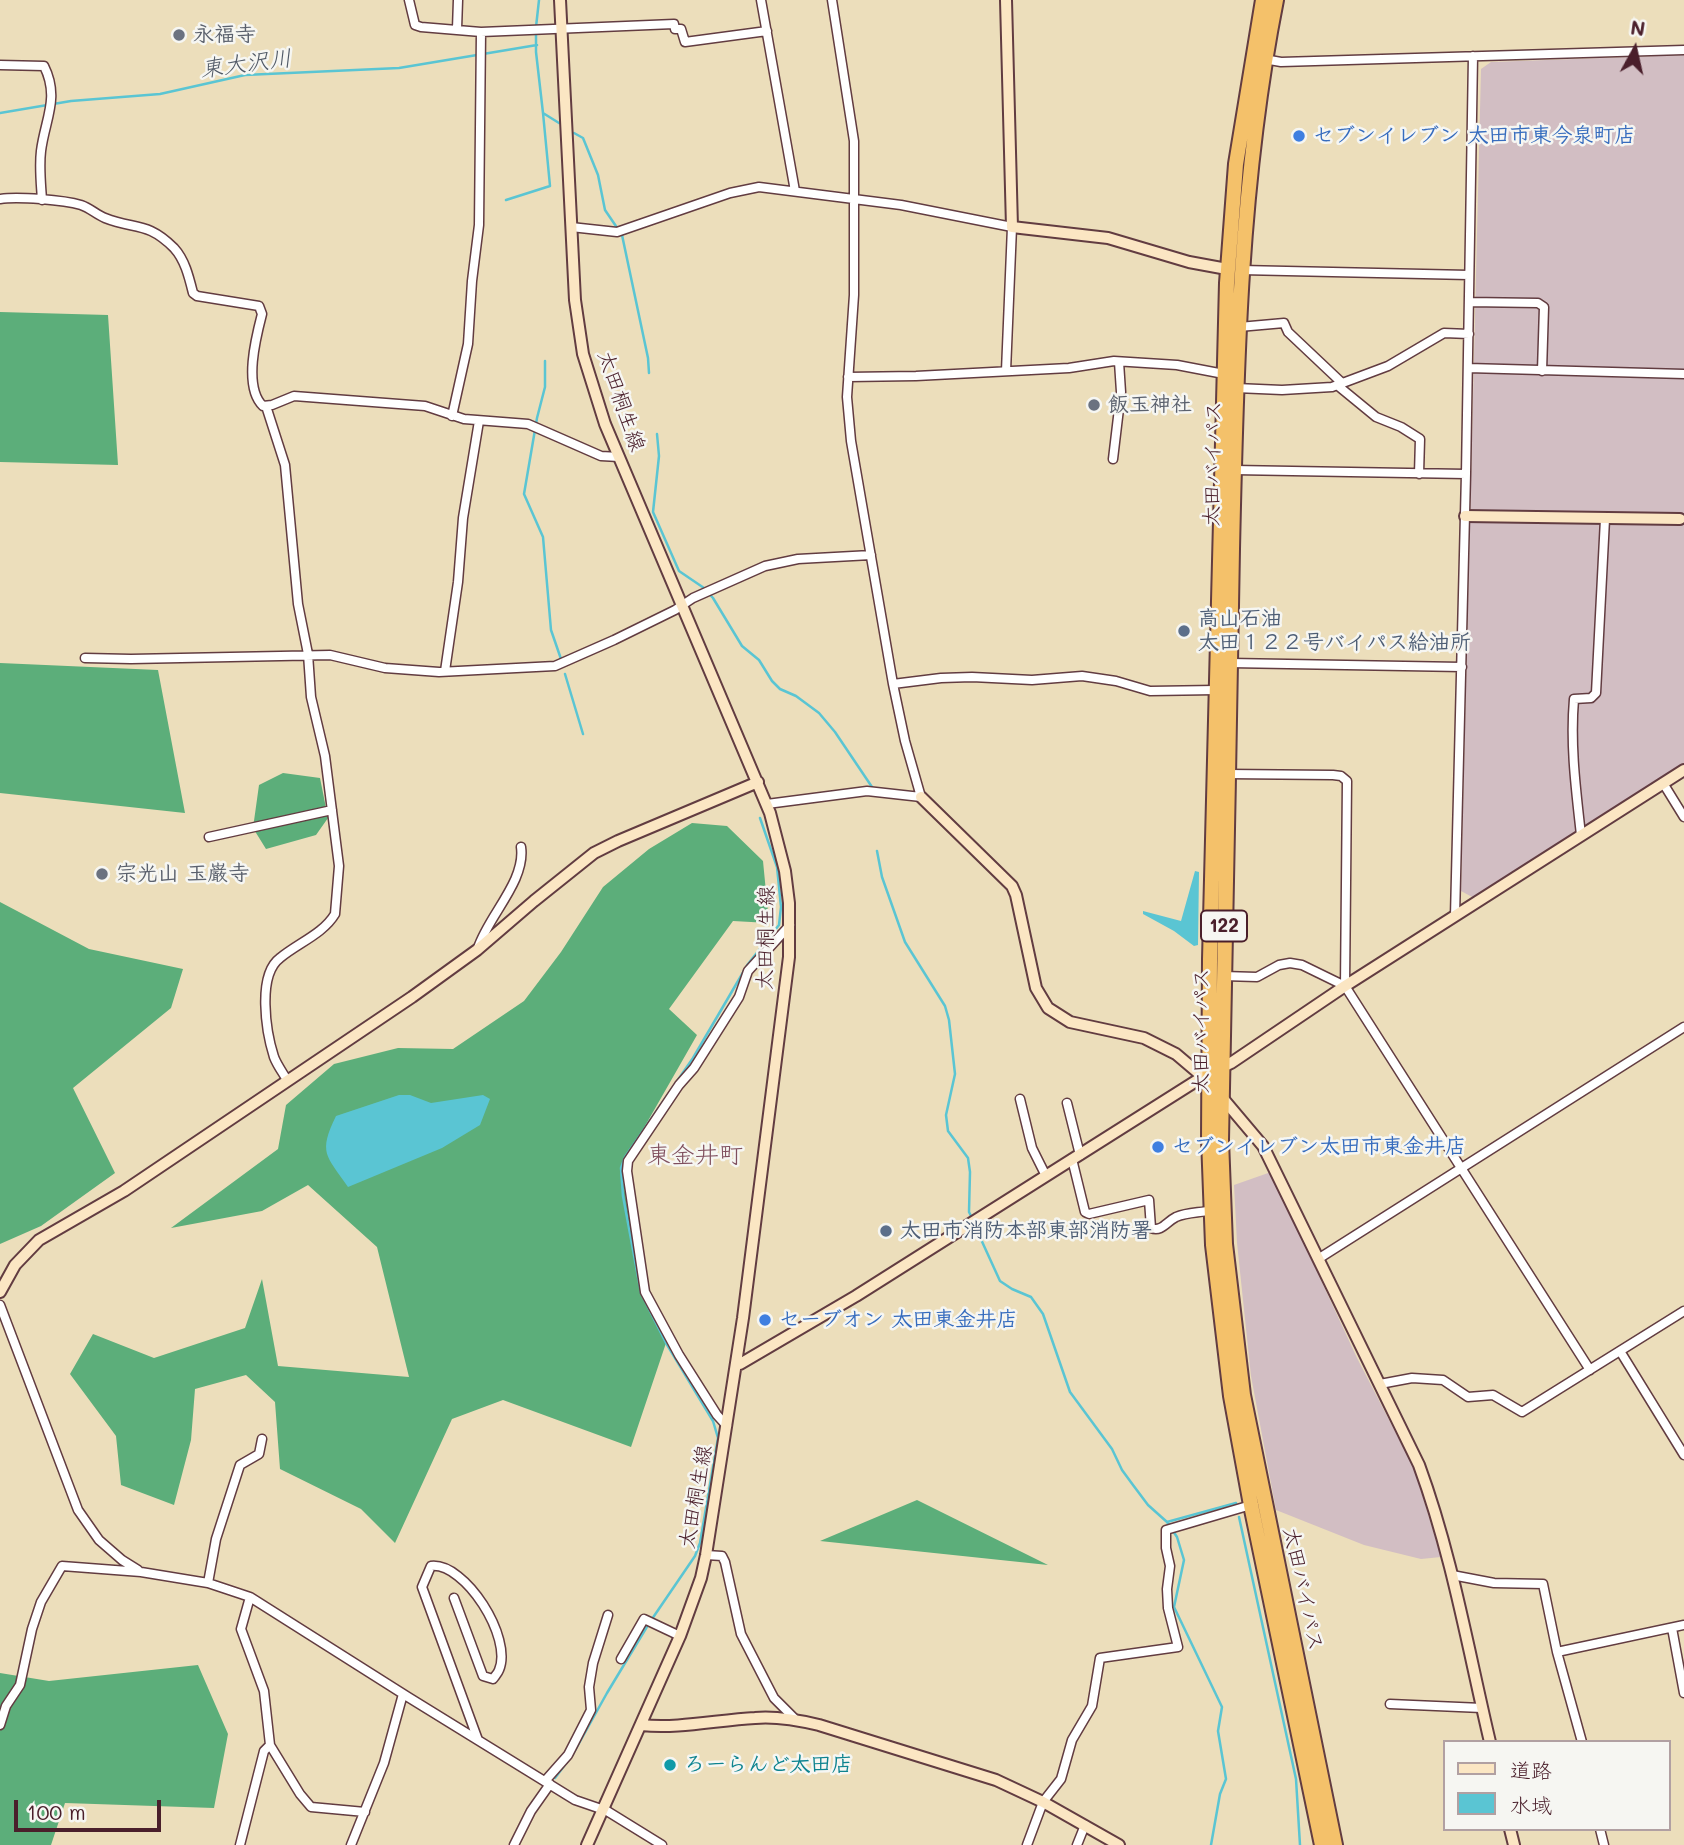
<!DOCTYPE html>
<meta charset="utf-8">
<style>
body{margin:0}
#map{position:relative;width:1684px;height:1845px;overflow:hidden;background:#ecdebb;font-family:Mali,"Klee One",sans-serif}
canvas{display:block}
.legend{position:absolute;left:1443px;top:1740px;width:228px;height:91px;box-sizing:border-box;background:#f6f6f2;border:2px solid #b1a0a2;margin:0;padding:9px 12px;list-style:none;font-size:21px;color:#4a1f2b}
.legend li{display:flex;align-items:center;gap:14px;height:35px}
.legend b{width:35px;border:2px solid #b1a0a2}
.north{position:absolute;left:1600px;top:14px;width:70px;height:70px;-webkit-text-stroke:5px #f6f6f2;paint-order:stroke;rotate:8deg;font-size:19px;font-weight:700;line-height:28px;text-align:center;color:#4a1f2b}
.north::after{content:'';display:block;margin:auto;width:24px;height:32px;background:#4a1f2b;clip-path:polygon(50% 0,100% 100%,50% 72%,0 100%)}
.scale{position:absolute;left:14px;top:1800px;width:147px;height:32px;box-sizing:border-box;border:4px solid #4a1f2b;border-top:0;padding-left:9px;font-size:21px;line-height:24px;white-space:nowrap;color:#4a1f2b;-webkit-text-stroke:5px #f6f6f2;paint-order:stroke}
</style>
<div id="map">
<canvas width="1684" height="1845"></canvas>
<ul class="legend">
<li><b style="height:9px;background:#fbe6c3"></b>道路</li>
<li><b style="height:19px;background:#5ac5d3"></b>水域</li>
</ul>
<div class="north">N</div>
<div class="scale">100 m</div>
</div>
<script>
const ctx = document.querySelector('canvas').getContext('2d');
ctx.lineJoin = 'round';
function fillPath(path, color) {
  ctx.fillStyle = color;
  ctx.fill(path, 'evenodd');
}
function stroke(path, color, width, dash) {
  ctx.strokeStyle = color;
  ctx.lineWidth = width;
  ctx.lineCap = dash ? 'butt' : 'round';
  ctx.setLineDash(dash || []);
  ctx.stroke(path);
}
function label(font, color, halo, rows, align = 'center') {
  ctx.font = font + ' Mali,"Klee One",sans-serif';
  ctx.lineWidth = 5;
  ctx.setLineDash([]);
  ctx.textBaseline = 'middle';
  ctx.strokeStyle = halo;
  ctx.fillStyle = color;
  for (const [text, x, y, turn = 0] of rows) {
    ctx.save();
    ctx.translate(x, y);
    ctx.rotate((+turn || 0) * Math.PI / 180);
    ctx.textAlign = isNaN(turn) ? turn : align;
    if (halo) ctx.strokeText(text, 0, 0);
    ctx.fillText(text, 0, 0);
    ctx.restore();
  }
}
const industrial = new Path2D(`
 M1684,55v708l-210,135 -13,-7 20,-822 10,-7z
 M1271,1172l86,186 57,110 27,89 -20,2 -57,-14 -88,-35 -25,-134 -14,-133 -3,-58z`);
const forest = new Path2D(`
 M0,312l108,3 10,150 -118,-3z
 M0,663l158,7 27,143 -185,-20z
 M283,773l37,5 8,40 -12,17 -50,14 -13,-21 6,-43z
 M692,823l35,3 36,35 6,62 -36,-2 -64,88 28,26 -76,133 20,125 25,50 -35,104 -128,-47 -51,19 -57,124 -34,-34 -81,-40 -5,-67 -29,-27 -51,14 -4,51 -17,65 -53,-20 -5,-49 -46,-62 23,-40 61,24 91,-30 17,-49 16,87 131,11 -32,-130 -69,-62 -46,26 -91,17 107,-79 8,-44 48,-41 64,-16 55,1 71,-48 37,-49 42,-65 46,-38z
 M0,902l89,47 94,20 -12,39 -98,80 42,85 -74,53 -41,18z
 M917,1500l131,65 -228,-24z
 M198,1665l30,69 -14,74 -149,-5 -14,42h-51v-172l49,8z`);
const water = new Path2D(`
 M1195,871l4,1 -1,73 -4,1 -20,-15 -31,-17v-3l38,10z
 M399,1095h11l21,8 52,-8 7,4 -10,26 -38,23 -94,39c-22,-32 -30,-34 -12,-71z`);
const stream = new Path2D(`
 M536,27l3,-27
 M536,33v19l7,61 16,10
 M0,113l71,-12 89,-7 85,-19 154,-7 138,-23
 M574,133l9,5 15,37 7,35 17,25 26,123 1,15
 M506,200l44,-14 -7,-73
 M545,361v26l-8,31 -13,76 19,43 8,93 10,29
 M657,434l2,22 -6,56 26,59 25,17 9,10 29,48 17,14 13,21 8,8 16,7 23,17 16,19 37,55
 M565,674l18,60
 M877,851l5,26 23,65 40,64 4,14 6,54 -9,41 2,16 20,27 2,14 -1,40 3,6
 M974,1224l26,57 12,8 19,8 12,17 27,78 42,57 10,21 11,15 15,20 19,17 10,15 7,23 -10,47 48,100 -4,24 8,48 -6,15 -9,51
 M1239,1517l57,262 4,66
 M1167,1522l69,-19
 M652,1619l43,-63 5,-13 18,-105 -5,-17 -47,-78 -25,-50 -18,-97 -2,-28 4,-11 68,-99 55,-94 31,-39 2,-18 -4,-40 -17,-49
 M555,1778l18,-24 34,-61 41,-68`);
const street = new Path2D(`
 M409,0l6,25 6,2 60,5 193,-8 1,5h6l4,13 82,-11
 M761,0l34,191
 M457,29l1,-29
 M1264,59l17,3 403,-12
 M0,65l44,1c16,32 1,53 -3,85 -2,16 0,33 1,49
 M0,199c17,-3 64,1 81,6 9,3 16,10 24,13 30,12 42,3 69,30 11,12 15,29 19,45l4,3 62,10 3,8c-6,23 -19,73 1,92l9,-1 22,-9 131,10 39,13 64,5 73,32 18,1
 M571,227l46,5 113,-39 29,-6 142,18 111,22 -6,144
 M1241,270l228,5
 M1469,302l69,1 6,4 -2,64
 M1239,327l45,-4 4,9 54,51
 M1468,368l216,6
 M848,377l68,-1 153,-8 45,-7 63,4 47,9
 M1337,385l39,32 25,10 19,12 -1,35
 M1236,388l46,2 50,-3 56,-21 56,-33 25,1
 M266,406l19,59 13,139 10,50 3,43 14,59 14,110 -4,48c-12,20 -37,29 -55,44 -23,17 -14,74 -6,99 3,8 9,16 13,23
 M452,416l16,-72 4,-63 7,-56 2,-193
 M1113,459l8,-67 -2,-30
 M1234,470l232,4
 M85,658l46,1 199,-4 55,13 54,4 116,-6 59,-26 61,-30 18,-12 72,-32 33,-7 73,-4
 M1230,663l232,4
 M445,671l13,-89 5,-64 16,-97
 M893,684l48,-6 31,-1 60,3 50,-4 34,5 34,10 66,-1
 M1227,774l106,1 8,1 6,5 -2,205
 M1663,783l21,34
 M767,804l100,-13 54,6 -16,-56 -12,-57 -42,-243 -4,-44 7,-102v-154l-22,-141
 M1581,835c-5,-45 -11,-90 -7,-136l17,-1 5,-5 9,-174
 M209,837l123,-27
 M1455,916l11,-442 7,-418
 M478,948c10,-32 48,-67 43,-101
 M1223,976l34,1 22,-12 11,-2 12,2 43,21 245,384
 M1020,1099l12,49 14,28
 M1067,1103l13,52
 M1072,1159l13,53 4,2 60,-14 2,28c11,4 15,-6 25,-11 12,-5 24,-4 36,-7
 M1318,1259l366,-232
 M0,1305l78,205 21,30 23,20 16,10
 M1620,1351l64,104
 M1380,1384l32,-6 31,2 25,17 25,-2 29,17 162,-101
 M727,1426l-10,-11 -38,-60 -34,-63 -18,-121 1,-10 51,-76 15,-17 45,-71 9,-26 42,-46
 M706,1555l16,1 3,6 16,72 33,64 21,21
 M1452,1575l42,8 49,1 14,68 25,90
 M208,1583l8,-44 24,-74 19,-11 3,-15
 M454,1598l29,78 10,3c2,-3 5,-6 6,-9 14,-32 -34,-108 -68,-104l-9,21 56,153
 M1672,1628l12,65
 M1557,1652l127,-27
 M621,1659l23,-40 36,17
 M1390,1704l92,4
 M0,1725l6,-19 14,-21 12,-56 9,-27 21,-36 79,6 67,11 42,14 158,100 167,103 32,11 55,34
 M270,1745l30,49 11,13 54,5
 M545,1781l23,-26 23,-45 -2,-23 4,-24 15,-48
 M1600,1829l4,16
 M240,1845l24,-94 6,-6 -6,-54 -23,-62 9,-32
 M351,1845l33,-82 19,-69
 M514,1845l17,-34 19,-27
 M1027,1845l16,-43 18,-23 11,-39 20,-34 8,-48 78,-11 -10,-39 -1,-19 3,-23 -4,-18v-18l85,-25
 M1077,1845l8,-20`);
const secondary = new Path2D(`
 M560,0l15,300 8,54 22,70 165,389 15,58 4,32v54l-46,361 -37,237 -5,23 -21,58 -93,209
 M1006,0l6,227 96,11 81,24 38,7
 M1465,516l215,3
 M921,797l91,89 4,9 20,93 12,20 22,14 74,16 32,16 33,28 54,64 156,319c33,90 49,184 71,277
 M0,1292l15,-27 24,-25 85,-49 288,-194 65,-47 57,-49 60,-48 24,-12 140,-59
 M740,1364l116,-68 348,-220 27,-13 114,-77 339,-216
 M641,1725c38,4 76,-5 114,-7 21,-2 43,2 64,7l177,55 47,22 76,43
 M1510,1829l4,16`);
const highway = new Path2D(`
 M1263,0l-27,164 -9,119 -17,676 -1,180 4,106 18,151 20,109 71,340
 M1276,0c-36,181 -40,365 -44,549 -4,197 -6,394 -11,591l4,104 18,151 92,450`);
const markers = [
 [179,35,7,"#6b7280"],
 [1299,136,7,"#3f7fe0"],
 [1094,405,7,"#6b7280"],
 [1184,631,7,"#5c6f8a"],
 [102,874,7,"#6b7280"],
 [1158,1147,7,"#3f7fe0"],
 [886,1231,7,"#5c6f8a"],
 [765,1320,7,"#3f7fe0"],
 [670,1765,7,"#0f9aa8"]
];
const shields = [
 [1224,926,46]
];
const shieldNames = [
 ["122",1224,926]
];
const worshipNames = [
 ["永福寺",193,35],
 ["飯玉神社",1108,405],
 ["宗光山 玉巌寺",116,874]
];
const shopNames = [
 ["セブンイレブン 太田市東今泉町店",1313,136],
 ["セブンイレブン太田市東金井店",1172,1147],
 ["セーブオン 太田東金井店",779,1320]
];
const streetNames = [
 ["太田桐生線",621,401,71],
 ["太田バイパス",1213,464,-89],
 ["太田桐生線",766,938,-89],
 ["太田バイパス",1202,1031,-90],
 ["太田桐生線",696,1497,-80],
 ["太田バイパス",1303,1589,78]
];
const serviceNames = [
 ["高山石油",1198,619],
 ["太田１２２号バイパス給油所",1198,643],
 ["太田市消防本部東部消防署",900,1231]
];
const cultureNames = [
 ["ろーらんど太田店",684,1765]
];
const waterNames = [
 ["東大沢川",246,64,-7]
];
const quarterNames = [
 ["東金井町",695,1156]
];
fillPath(industrial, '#d2bec3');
fillPath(forest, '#5cae7a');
fillPath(water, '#5ac5d3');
stroke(stream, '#5ac5d3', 2.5);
stroke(street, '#623c41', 11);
stroke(secondary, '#623c41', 14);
stroke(highway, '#623c41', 18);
stroke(street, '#fff', 8);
stroke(secondary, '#fbe6c3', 10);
stroke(highway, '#f4c16a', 14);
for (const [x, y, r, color] of markers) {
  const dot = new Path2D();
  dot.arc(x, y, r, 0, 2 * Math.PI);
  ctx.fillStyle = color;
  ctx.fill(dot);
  stroke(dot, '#f6f6f2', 2.5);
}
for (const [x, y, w] of shields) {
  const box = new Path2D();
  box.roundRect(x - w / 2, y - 15.5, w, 31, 5);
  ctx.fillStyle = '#f6f6f2';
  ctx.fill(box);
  stroke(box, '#4a1f2b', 2);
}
label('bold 19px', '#4a1f2b', null, shieldNames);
label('bold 21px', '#5b616d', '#f6f6f2', worshipNames, 'left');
label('bold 21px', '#366cbe', '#f6f6f2', shopNames, 'left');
label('21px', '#4a1f2b', '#f6f6f2', streetNames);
label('bold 21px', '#4e5e75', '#f6f6f2', serviceNames, 'left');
label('bold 21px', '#0d838f', '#f6f6f2', cultureNames, 'left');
label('italic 23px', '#505966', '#f6f6f2', waterNames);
label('24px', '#7f4e5d', '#f6f6f2', quarterNames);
</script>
